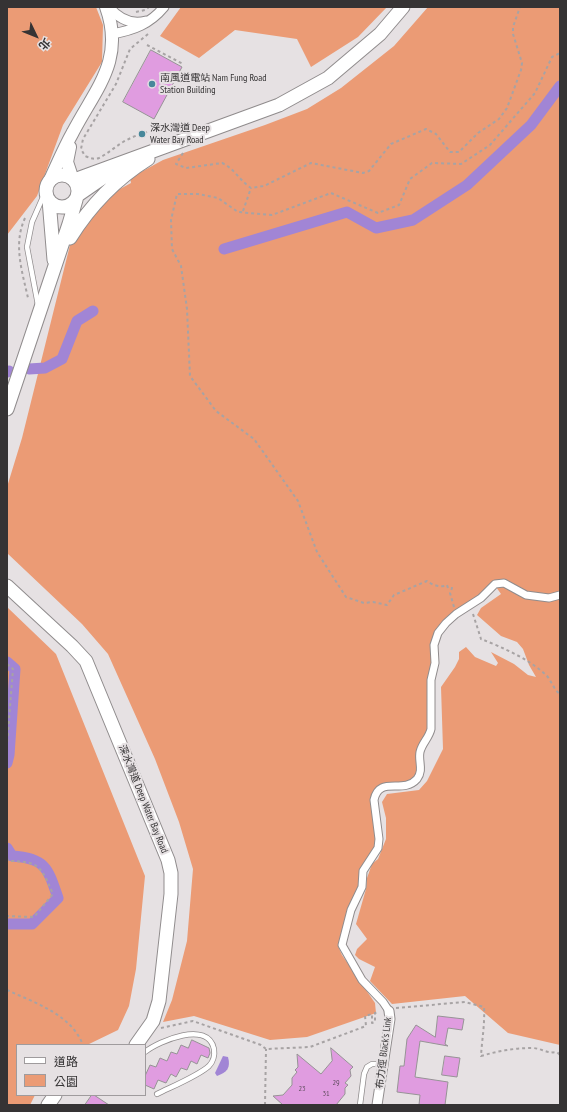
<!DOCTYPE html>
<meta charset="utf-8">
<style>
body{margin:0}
#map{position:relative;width:567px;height:1112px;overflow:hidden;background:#e6e1e3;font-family:"PT Sans Narrow","Noto Sans TC",sans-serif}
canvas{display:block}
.frame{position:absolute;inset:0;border:8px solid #353334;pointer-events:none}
.legend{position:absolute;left:16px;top:1044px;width:130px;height:52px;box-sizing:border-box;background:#e6e1e3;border:1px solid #9f9b9d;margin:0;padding:5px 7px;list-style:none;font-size:12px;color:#353334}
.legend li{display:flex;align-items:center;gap:8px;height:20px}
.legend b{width:20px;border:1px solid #9f9b9d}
.north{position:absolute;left:16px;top:16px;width:40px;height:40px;-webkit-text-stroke:3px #e6e1e3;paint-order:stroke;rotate:133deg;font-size:11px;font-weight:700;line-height:16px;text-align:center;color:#353334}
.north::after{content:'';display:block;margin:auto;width:14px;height:18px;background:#353334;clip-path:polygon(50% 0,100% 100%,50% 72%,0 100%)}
</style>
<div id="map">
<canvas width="567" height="1112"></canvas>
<div class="frame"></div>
<ul class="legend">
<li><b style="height:5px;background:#fff"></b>道路</li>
<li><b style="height:11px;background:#eb9b75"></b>公園</li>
</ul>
<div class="north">北</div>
</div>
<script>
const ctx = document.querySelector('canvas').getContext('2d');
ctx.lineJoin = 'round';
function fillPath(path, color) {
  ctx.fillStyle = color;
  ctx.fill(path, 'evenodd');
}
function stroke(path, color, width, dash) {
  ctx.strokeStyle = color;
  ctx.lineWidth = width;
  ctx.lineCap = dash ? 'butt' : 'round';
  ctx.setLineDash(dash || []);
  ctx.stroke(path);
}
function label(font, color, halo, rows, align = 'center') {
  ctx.font = font + ' "PT Sans Narrow","Noto Sans TC",sans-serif';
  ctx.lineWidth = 4;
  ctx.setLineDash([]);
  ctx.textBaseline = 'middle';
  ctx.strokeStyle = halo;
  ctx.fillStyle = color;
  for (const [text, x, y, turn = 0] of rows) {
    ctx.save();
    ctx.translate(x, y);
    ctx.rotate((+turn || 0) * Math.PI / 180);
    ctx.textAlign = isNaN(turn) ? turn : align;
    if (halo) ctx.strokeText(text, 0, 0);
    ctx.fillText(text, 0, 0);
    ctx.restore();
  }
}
const green = new Path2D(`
 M7,7h89l7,18 -1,37 -39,63 -26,71 -30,39z
 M181,7h206l-29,30 -47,30 -14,-28 -62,-9 -36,28 -39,-22z
 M428,7h132v1038l-52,-12 -43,-37 -73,8 -22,-23 5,-14 -16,-8 -4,-4 2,-6 10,-10 -11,-15 10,-35 1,-11 5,-14 6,-5 8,-20v-21l-4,-16 5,-8 32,-4 8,-9 16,-32 -2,-62 14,-20 4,-8v-7l7,-5 9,10 21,9 2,-3 -7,-11 23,12 14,11 8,2 -7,-12 -6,-16 -6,-7 -16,-6 -24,-21 4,-7 20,-14 -7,-10 -58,50 -7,95 -13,47 -5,5 -35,8 1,51 -39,106 4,9 33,48 1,10 -69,24 -37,3 -76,-24 -31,6 9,-22 15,-59 6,-72 -14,-47 -24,-63 -47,-105 -26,-30 -75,-71v-66l15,-49 48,-193 39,-50 22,-12 -1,-5 33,-18 102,-35 42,-16 34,-21 53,-42z
 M7,607l49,47 89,222 -9,93 -7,37 -11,24 -31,15h-70v50h18l-5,10h-23z`);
const water = new Path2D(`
 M223,1056l5,1c3,11 -1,15 -11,19l-2,-3z`);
const canal = new Path2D(`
 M224,249l123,-37 29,16 37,-8 54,-35 64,-60 29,-39
 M29,369l16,-1 17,-9 15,-38 16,-10
 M7,372l2,-1
 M7,662l8,7 -6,86 -2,8
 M7,848l5,8c34,2 36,13 46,42l-26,26h-25`);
const building = new Path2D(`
 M151,50l31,17 -28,52 -31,-17z
 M438,1016l26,3 -2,11 -14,-2 -3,16 3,2 -28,-5 -5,36 33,5 -3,23h-26l1,-10 -23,-3 3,-26h4l3,-27 9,-14 19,12z
 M192,1040l17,8 1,5 -2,5 -7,-3 -4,9 -6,-3 -4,9 -6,-2 -5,9 -5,-3 -5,9 -8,-3 -4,9 -9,-4v-9l5,-11 6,2 4,-9 7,3 4,-9 6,2 4,-9 7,3z
 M331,1048l22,19 -3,3 1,6 -6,7 3,2 -3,3v6l-9,11h-53l-10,-9 10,-1 9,-10v-7l5,-6 -2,-2 3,-3 -1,-13 24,20 11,-13z
 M445,1056l15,2 -3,19 -15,-2z
 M92,1095h2l15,10h-24z`);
const path = new Path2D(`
 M136,12l9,-2 4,-3
 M148,34l-18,15 -14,35 -33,55 -2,10 4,7c5,2 9,4 14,2 8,-4 16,-11 24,-16 19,-11 40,-14 62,-16
 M147,45l36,19
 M183,153l-7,11 10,4 36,-5c12,5 18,18 29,25l13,-2 47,-23 52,10 6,-2 22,-27 35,-15 10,5 14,18h9l19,-19 21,-14 8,-11 14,-38 1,-7 -9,-29v-7l7,-20
 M243,211l8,-23
 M25,218c-12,26 -3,53 3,80
 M454,607l-4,-14 2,-5h-4l-1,-3c-6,3 -15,0 -20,-4l-33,14 -7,10 -14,-3 -9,1 -18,-6 -29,-45 -19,-51 -44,-62 -38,-28 -26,-35 -3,-67 -6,-43 -9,-17 -1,-29 6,-26h21l20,4 20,14 34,3 59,-22 47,20 21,-8 11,-26 22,-16 29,1 29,-19 45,-52 17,-36 8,-4
 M473,614l8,25c21,8 50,21 66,37 5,6 7,14 13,18
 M7,664l6,5 -6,76
 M7,858l1,3c32,0 33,6 45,33l-19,23 -27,-1
 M7,990c28,13 64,24 76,55
 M396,1008l69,-6 19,5c1,17 -2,32 -3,49 17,-5 33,-8 51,-8 9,0 15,6 25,4l3,3
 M161,1028l32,-7 68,24 5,4 44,-2 56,-21 -1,-10 7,-2v9l3,-1v-9l4,-1
 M265,1105l1,-56`);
const service = new Path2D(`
 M38,305l-11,-58 5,-25 15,-34
 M145,1052c14,-11 63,-32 69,-3 1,6 -1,13 -5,17 -11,10 -38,21 -52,28
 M360,1105l4,-31 3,-7 5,-3h11`);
const pedestrian = new Path2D(`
 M389,1011l-6,-9 -21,-22 -20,-35 9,-35 11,-23 1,-16 15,-23 1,-9 -5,-39c5,-25 29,-5 43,-21 7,-9 1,-18 3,-27 2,-9 9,-14 11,-23v-49l4,-17 -1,-18 4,-12 8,-10 10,-9 25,-16 14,-14 9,-1 22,12 23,3 11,-3`);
const minor = new Path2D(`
 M109,7c10,12 22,18 37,14
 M112,34c22,-4 38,-10 52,-27
 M377,1105l13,-86 -1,-8`);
const tertiary = new Path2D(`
 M70,147l-3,15 5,15
 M49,182c8,-17 15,-34 24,-50 23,-44 52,-72 33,-125`);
const secondary = new Path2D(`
 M46 191a16 16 0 1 1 32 0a16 16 0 1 1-32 0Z
 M74,180l205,-75 49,-27 52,-44 23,-27
 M78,195l39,-27
 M49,200l5,60
 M70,238c20,-32 46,-59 78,-79
 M7,409l62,-185 7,-24
 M7,586l65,60 14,15 82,199 3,13v21l-12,107 -6,20 -17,24
 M48,1105l7,-10`);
const markers = [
 [152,84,4,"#47879a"],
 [142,134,4,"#47879a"]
];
const numberNames = [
 ["29",336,1083],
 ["23",302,1089],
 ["31",326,1094]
];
const poiNames = [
 ["南風道電站 Nam Fung Road",160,78],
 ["Station Building",160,90],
 ["深水灣道 Deep",150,128],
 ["Water Bay Road",150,140]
];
const streetNames = [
 ["深水灣道 Deep Water Bay Road",143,799,68],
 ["布力徑 Black's Link",384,1053,-83]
];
fillPath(green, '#eb9b75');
fillPath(water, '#a185d5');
stroke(canal, '#a185d5', 11);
fillPath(building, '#e09ce0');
stroke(building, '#969395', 1);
stroke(service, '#908c8d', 6);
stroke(pedestrian, '#908c8d', 9);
stroke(minor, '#908c8d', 11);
stroke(tertiary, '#908c8d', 14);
stroke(secondary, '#908c8d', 15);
stroke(path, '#a7a3a4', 2, [3, 3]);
stroke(service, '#fff', 4.5);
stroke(pedestrian, '#fff', 7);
stroke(minor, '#fff', 9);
stroke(tertiary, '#fff', 12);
stroke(secondary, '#fff', 13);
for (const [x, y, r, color] of markers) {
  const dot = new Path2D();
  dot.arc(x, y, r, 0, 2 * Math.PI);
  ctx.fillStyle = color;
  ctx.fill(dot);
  stroke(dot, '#e6e1e3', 1.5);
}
label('8px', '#604d5f', null, numberNames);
label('10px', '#353334', '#e6e1e3', poiNames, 'left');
label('10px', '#353334', '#e6e1e3', streetNames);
</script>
